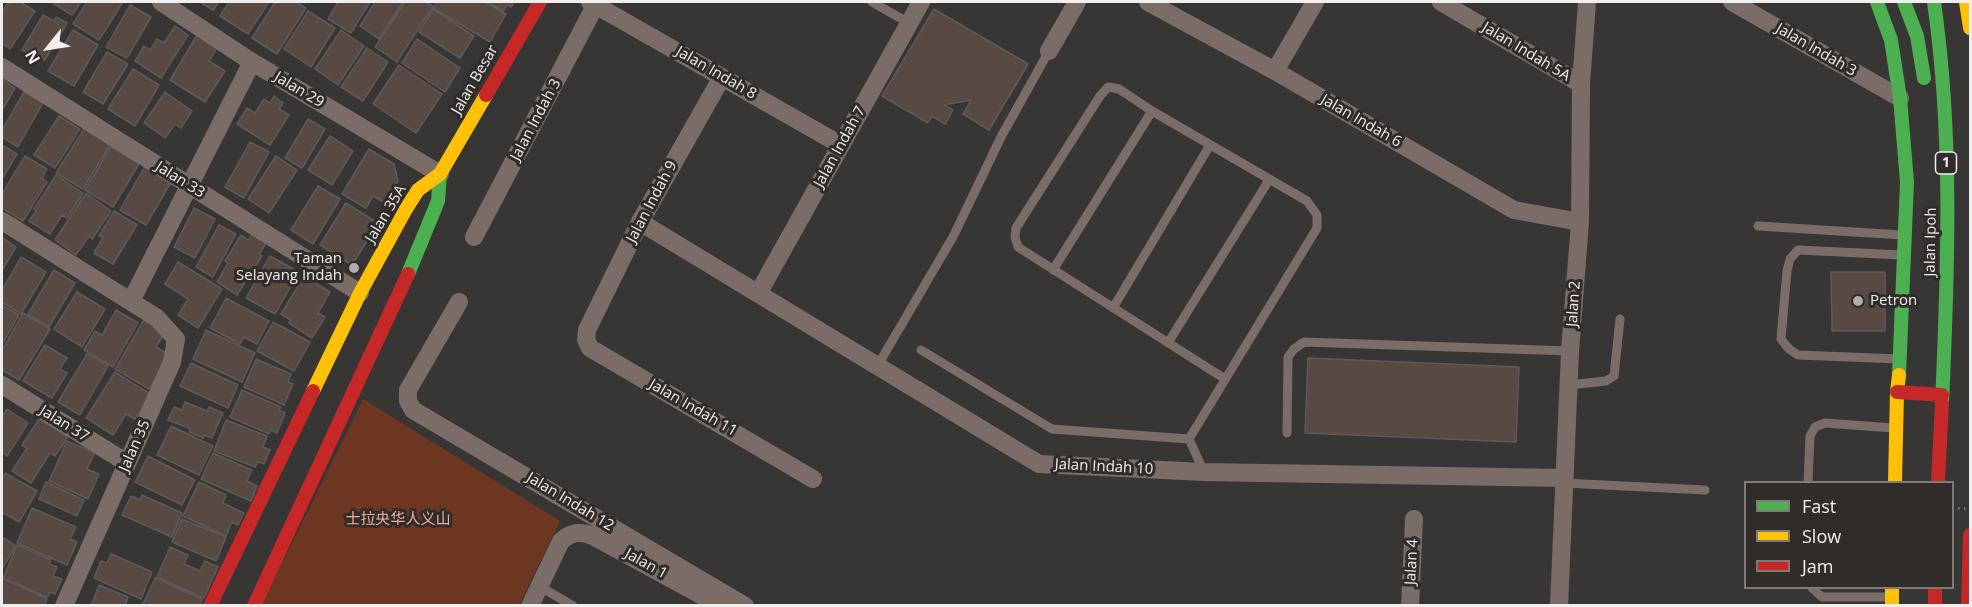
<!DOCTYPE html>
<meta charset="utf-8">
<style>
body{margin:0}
#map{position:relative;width:1972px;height:607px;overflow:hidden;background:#383635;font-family:"Open Sans",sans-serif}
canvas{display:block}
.frame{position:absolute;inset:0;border:3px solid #f1efee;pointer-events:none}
.legend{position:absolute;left:1744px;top:481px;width:210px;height:108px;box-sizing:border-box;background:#2f2c2a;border:2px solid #7d7a78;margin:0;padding:8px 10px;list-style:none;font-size:18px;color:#f1efee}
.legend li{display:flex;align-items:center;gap:12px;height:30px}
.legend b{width:30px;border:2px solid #7d7a78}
.north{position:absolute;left:18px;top:18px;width:60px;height:60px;-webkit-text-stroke:4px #2f2c2a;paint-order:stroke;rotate:240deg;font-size:16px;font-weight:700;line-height:24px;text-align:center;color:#f1efee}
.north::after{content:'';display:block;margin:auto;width:21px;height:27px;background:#f1efee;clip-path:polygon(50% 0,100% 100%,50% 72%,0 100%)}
</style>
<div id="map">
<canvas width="1972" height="607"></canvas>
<div class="frame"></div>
<ul class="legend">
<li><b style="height:8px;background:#4caf50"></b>Fast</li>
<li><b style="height:8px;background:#ffc107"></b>Slow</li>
<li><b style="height:8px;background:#c62828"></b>Jam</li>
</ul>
<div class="north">N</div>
</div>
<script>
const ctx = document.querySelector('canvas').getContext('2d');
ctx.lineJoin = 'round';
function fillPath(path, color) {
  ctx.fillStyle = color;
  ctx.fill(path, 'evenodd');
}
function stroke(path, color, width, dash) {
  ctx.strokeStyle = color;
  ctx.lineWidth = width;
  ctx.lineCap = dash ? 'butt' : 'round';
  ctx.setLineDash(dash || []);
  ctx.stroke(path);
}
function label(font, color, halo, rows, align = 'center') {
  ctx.font = font + ' "Open Sans","Noto Sans SC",sans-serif';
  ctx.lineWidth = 6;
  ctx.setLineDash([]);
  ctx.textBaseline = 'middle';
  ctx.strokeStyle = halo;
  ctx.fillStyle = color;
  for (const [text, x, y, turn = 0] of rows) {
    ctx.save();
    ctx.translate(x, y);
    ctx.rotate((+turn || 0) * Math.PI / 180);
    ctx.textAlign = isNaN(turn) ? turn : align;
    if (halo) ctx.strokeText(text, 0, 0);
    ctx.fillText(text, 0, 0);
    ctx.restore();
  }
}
const green = new Path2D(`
 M363,399l197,122 -41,84 -258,1z`);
const building = new Path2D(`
 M9,2h11l15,9 -25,38 -8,-6v-31z
 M51,2h30l-9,13z
 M87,2h36l-24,38 -26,-16z
 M200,2h19l-6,8z
 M229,2h40l-21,32 -28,-18z
 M275,2h21l10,6 -29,46 -25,-16z
 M338,2h32l-19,31 -23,-14z
 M375,2h28l-24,37 -19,-13z
 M405,2h21l7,4 -36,56 -22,-15z
 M437,2h48l21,12 -16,28 -57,-34z
 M488,2h26l-3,5 -4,-2 -4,6z
 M130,5l21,12 -24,41 -21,-11z
 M433,9l41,27 -14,22 -41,-26z
 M934,9l94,55 -39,66 -26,-16 8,-14 -27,5 9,5 -8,14 -13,-8 -4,7 -46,-27z
 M308,11l27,17 -24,39 -27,-18z
 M43,15l11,6 2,-4 11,6 -22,37 -8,-5 -2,3 -13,-8z
 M175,26l13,9 -27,43 -26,-17 9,-15 6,4 7,-11 7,4z
 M73,30l25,15 -24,41 -26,-15z
 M341,30l23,16 -26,39 -23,-16z
 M197,35l20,13 -8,13 16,10 -20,31 -35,-22z
 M417,39l43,29 -15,24 -43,-29z
 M367,48l21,14 -25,39 -22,-14z
 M107,52l21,12 -25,40 -20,-12z
 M399,65l43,29 -26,39 -43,-29z
 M133,69l26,16 -24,41 -27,-17z
 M2,79l13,9 -13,22z
 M24,92l19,11 -25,44 -16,-10v-7z
 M165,92l27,19 -11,17 -6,-4 -10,14 -21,-15z
 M274,96l9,7 -4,6 10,6 -19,30 -33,-21 10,-16 8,5 9,-14 6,4z
 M59,116l21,13 -25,39 -21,-13z
 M308,119l17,10 -23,39 -17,-10z
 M87,124l26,16 -30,49 -27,-16z
 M330,136l23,15 -21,34 -24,-15z
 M250,142l19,10 -25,46 -19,-11z
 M2,145l15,9 -15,25z
 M111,147l28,17 -26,43 -28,-17z
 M369,149l25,15 4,17 -13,22 -12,-7 -7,12 -24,-14z
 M25,156l22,13 -5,9 5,4 -24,39 -21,-13v-14z
 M276,156l21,14 -28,43 -21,-14z
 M145,166l26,16 -25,43 -26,-15z
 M56,175l27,18 -16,25 -5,-3 -12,19 -21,-13 7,-10 -2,-2z
 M318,186l22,13 -27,45 -22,-14z
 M86,193l25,18 -19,28 -3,-3 -13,19 -21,-15z
 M346,203l32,20 -26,42 -32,-20z
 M194,208l21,11 -20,39 -21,-11z
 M114,211l23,14 -24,39 -19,-11 9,-15 -4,-2z
 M219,225l17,9 -23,43 -17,-10z
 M253,233l14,9 -8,12 3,2 -25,39 -20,-13 11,-19 -3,-2 16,-26 7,5z
 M2,237l14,10 -14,23z
 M270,256l29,16 -24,42 -29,-16z
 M21,257l25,15 -25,42 -19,-12v-12z
 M178,262l44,27 -24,39 -20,-13 10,-16 -23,-15z
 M54,270l21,13 -26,44 -21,-13z
 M1831,272h54v59h-53z
 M304,276l26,16 -12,21 7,4 -13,21 -23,-15 2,-3 -10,-6z
 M77,292l28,17 -23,38 -28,-18z
 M226,298l43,23 -12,23 -13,-7 -4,7 -30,-16z
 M2,305l17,10 -17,30z
 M116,310l22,13 -25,44 -29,-17 11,-19 7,4z
 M23,313l27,16 -31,51 -17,-10v-20z
 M145,318l21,13 -10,16 13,8 -20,34 -34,-20z
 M273,322l37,20 -16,29 -37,-20z
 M206,330l49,23 -13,29 -49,-23z
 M45,345l22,13 -7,11 7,4 -15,25 -29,-17z
 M87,354l21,12 -28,49 -22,-13z
 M1308,358l211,9 -3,75 -211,-9z
 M256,359l35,15 -3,8 5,2 -9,21 -40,-18z
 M191,363l47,22 -10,23 -48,-22z
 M115,372l35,22 -15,25 -9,-5 -13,21 -27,-17z
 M242,390l39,17 -2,3 6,3 -8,20 -6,-3 -2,4 -39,-17z
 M185,402l22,9 2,-4 14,6 -11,25 -8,-3 -1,3 -14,-6 2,-3 -23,-9 6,-13 8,3z
 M7,409l21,14 -21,33 -5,-4v-35z
 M39,419l29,18 -13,19 -5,-3 -19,30 -19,-12 15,-23 -5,-3z
 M226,420l41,16 -4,11 7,3 -6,14 -6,-2 -3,5 -41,-16z
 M171,426l42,20 -14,29 -42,-20z
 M67,441l28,12 -8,16 12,5 -11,25 -39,-18z
 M213,453l39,17 -5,11 10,5 -6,15 -50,-22z
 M148,456l47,24 -13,25 -47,-23z
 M5,473l32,18 -18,31 -17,-10v-33z
 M46,482l38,18 -7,16 -38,-17z
 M199,482l27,13 -3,8 21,10 -6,12 -6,-3 -6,14 -43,-20z
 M142,495l40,18 -10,24 -50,-22 9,-19 9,4z
 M32,508l44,19 -6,12 7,3 -10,23 -50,-22z
 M182,519l44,18 -10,24 -44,-19z
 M2,537l14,9 -14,23z
 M17,545l34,15 -2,4 8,3 -4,9 9,3 -7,15 -5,-2 -3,5 -44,-19z
 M170,547l18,8 -4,9 16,7 5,-10 13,6 -14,31 -47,-21z
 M111,554l41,18 -11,27 -47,-21 7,-17 6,2z
 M2,578l45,21 -3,7h-42z
 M155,578l47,21 -2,7h-58z
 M99,585l29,12 -3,9h-34z`);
const path = new Path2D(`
 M1952,508l18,1`);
const lane = new Path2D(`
 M872,2l37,21
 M1758,226l144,9
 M1053,270l99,-159
 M1113,308l97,-163
 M1168,343l101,-163
 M921,350l131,79 137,10
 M1900,359l-102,-4 -9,-6 -8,-10 6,-68 3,-12 8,-9 104,5
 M878,365l76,-130 47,-98 48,-86
 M1569,385l37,-4 8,-5 6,-57
 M1287,433l1,-76 6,-8 10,-7 266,9
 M1204,472l-15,-33 128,-211v-13l-10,-14 -155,-90 -33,-22 -11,-2 -8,9 -84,132 -1,9 3,10 207,132
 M1808,482l2,-46 5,-9 10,-4 68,5
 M1563,483l142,7
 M539,586l34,20
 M1812,588l10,9h67`);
const street = new Path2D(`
 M161,2l91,60 188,112
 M590,2l251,143
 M1148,2l127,69 239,139 66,12
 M1441,2l140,82
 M1732,2l168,96
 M1049,51l28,-49
 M2,67l358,226
 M1275,71l40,-69
 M722,77l-82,145 -53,108 -1,10 4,8 223,131
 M2,221l155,97 19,21 -4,23 -108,244
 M640,222l399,242 165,8 360,6
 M474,237l123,-235
 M759,292l162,-290
 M131,301l121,-239
 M459,302l-51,88v11l5,9 332,196
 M2,385l125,78
 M530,606l31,-65c11,-9 18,-10 32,-5l128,70
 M1410,606l4,-87
 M1559,606l11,-255 10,-129 1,-138 6,-82`);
const fast = new Path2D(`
 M1877,2l14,38 9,58 7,84 -8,193
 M1904,2l13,34 7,42
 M1934,2c19,132 14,268 8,401
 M408,274l30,-73 2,-27`);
const slow = new Path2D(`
 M1966,2l4,26
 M313,391l47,-98 46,-84 12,-19 22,-16 46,-79
 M1895,482l2,-90 2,-17
 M1892,588v18`);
const jam = new Path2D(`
 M486,95l54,-93
 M1897,392l45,3
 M1938,482l4,-79
 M1935,588v18
 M210,606l103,-215
 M254,606l154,-332
 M1968,606l2,-71`);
const markers = [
 [354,268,6,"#b0aead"],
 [1858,301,6,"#b0aead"]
];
const shields = [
 [1946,163,21]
];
const shieldNames = [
 ["1",1946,163]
];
const streetNames = [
 ["Jalan Indah 3",1816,50,30],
 ["Jalan Indah 5A",1526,52,31],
 ["Jalan Indah 8",716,73,30],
 ["Jalan Besar",475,80,-60],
 ["Jalan 29",299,90,31],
 ["Jalan Indah 3",536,120,-62],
 ["Jalan Indah 6",1361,121,30],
 ["Jalan Indah 7",840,147,-61],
 ["Jalan 33",180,180,32],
 ["Jalan Indah 9",652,202,-62],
 ["Jalan 35A",386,214,-59],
 ["Jalan Ipoh",1931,242,-89],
 ["Jalan 2",1574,304,-86],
 ["Jalan Indah 11",693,408,30],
 ["Jalan 37",64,424,32],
 ["Jalan 35",135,446,-66],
 ["Jalan Indah 10",1104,467,3],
 ["Jalan Indah 12",570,502,31],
 ["Jalan 4",1412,562,-87],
 ["Jalan 1",646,564,29]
];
const poiNames = [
 ["Taman",342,259],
 ["Selayang Indah",342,276],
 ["Petron",1870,301,"left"]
];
const parkNames = [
 ["士拉央华人义山",398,520]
];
fillPath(green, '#6c3621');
fillPath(building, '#584a43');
stroke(building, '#5c5a59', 1.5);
stroke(path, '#7b716d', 3, [1.5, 4.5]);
stroke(lane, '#7a6c66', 9);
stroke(street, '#7a6c66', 18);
stroke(fast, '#4caf50', 14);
stroke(slow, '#ffc107', 14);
stroke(jam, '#c62828', 14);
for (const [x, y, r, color] of markers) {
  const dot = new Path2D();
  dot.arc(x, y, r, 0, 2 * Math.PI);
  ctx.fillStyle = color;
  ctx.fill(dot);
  stroke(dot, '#2f2c2a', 2);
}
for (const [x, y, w] of shields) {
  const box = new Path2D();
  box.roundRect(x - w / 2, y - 11, w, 22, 4.5);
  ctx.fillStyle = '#2f2c2a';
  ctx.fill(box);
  stroke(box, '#f1efee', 1.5);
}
label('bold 14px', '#f1efee', null, shieldNames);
label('15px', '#f1efee', '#2f2c2a', streetNames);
label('15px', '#f1efee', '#2f2c2a', poiNames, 'right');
label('15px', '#f1ae95', '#2f2c2a', parkNames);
</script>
